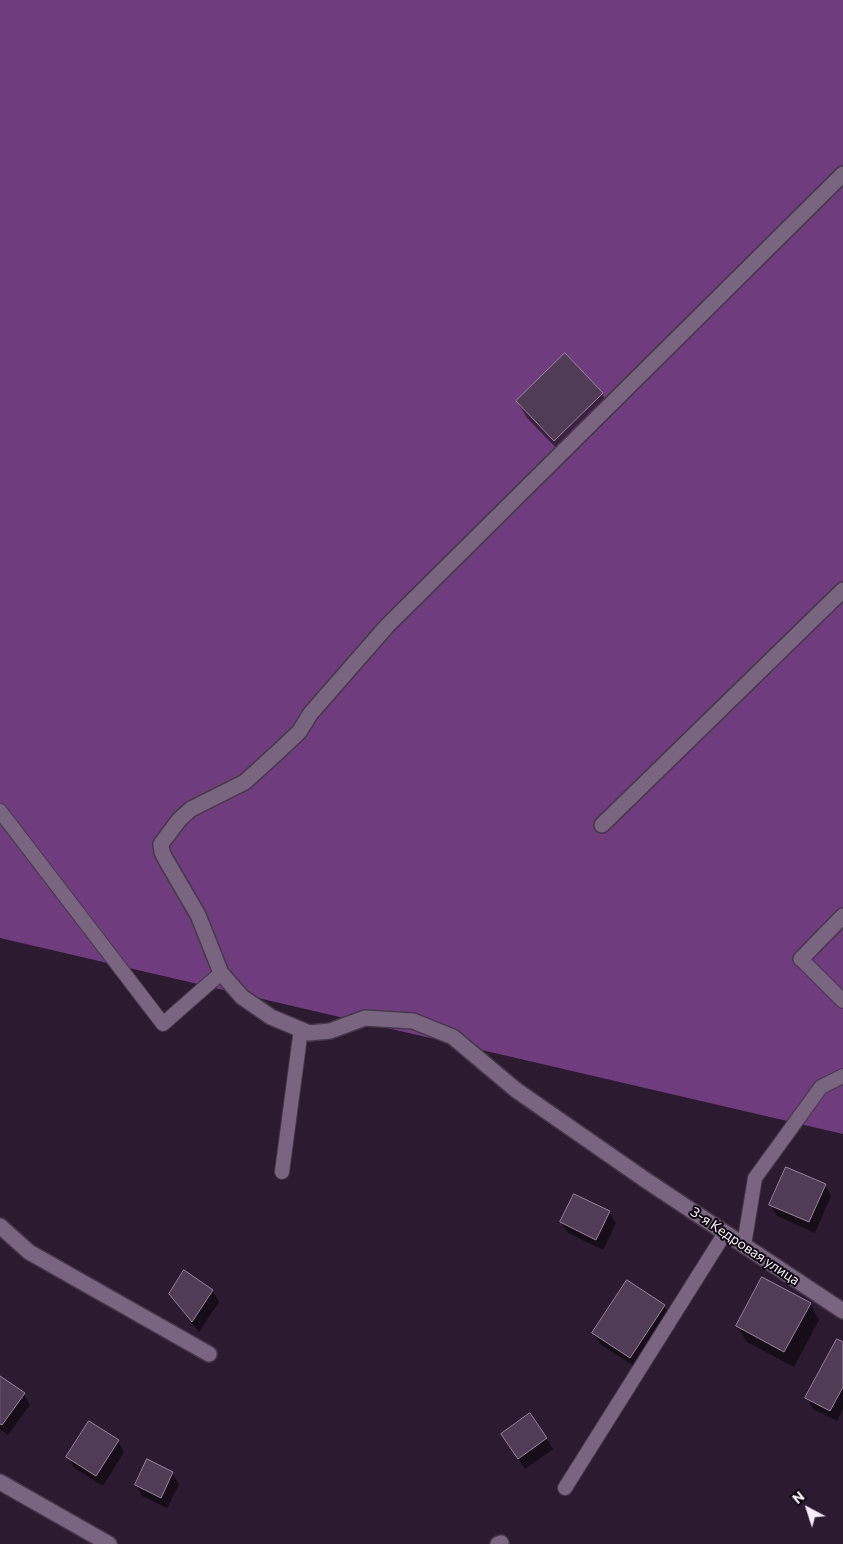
<!DOCTYPE html>
<meta charset="utf-8">
<style>
body{margin:0}
#map{position:relative;width:843px;height:1544px;overflow:hidden;background:#2b1a30;font-family:Commissioner,sans-serif}
canvas{display:block}
.north{position:absolute;left:783px;top:1484px;width:50px;height:50px;-webkit-text-stroke:4px #0f0811;paint-order:stroke;rotate:320deg;font-size:14px;font-weight:700;line-height:20px;text-align:center;color:#faeefd}
.north::after{content:'';display:block;margin:auto;width:18px;height:22px;background:#faeefd;clip-path:polygon(50% 0,100% 100%,50% 72%,0 100%)}
</style>
<div id="map">
<canvas width="843" height="1544"></canvas>
<div class="north">N</div>
</div>
<script>
const ctx = document.querySelector('canvas').getContext('2d');
ctx.lineJoin = 'round';
function fillPath(path, color) {
  ctx.fillStyle = color;
  ctx.fill(path, 'evenodd');
}
function stroke(path, color, width, dash) {
  ctx.strokeStyle = color;
  ctx.lineWidth = width;
  ctx.lineCap = dash ? 'butt' : 'round';
  ctx.setLineDash(dash || []);
  ctx.stroke(path);
}
function label(font, color, halo, rows, align = 'center') {
  ctx.font = font + ' Commissioner,sans-serif';
  ctx.lineWidth = 4;
  ctx.setLineDash([]);
  ctx.textBaseline = 'middle';
  ctx.strokeStyle = halo;
  ctx.fillStyle = color;
  for (const [text, x, y, turn = 0] of rows) {
    ctx.save();
    ctx.translate(x, y);
    ctx.rotate((+turn || 0) * Math.PI / 180);
    ctx.textAlign = isNaN(turn) ? turn : align;
    if (halo) ctx.strokeText(text, 0, 0);
    ctx.fillText(text, 0, 0);
    ctx.restore();
  }
}
const forest = new Path2D(`
 M0,0h843v1134l-843,-196z`);
const shadow = new Path2D(`
 M565,355l37,39 10,17 -48,45 -37,-38 -10,-17z
 M825,1185l6,11 -16,37 -38,-17 -7,-11z
 M575,1195l34,17 7,11 -13,27 -35,-17 -7,-11z
 M213,1291l6,11 -20,30 -22,-27 -7,-11z
 M810,1304l9,16 -25,47 -47,-25 -10,-16z
 M664,1306l7,11 -34,51 -37,-24 -7,-11z
 M843,1343v66l-6,12 -24,-12 -6,-11z
 M0,1378l24,16 6,11 -22,30 -8,-6z
 M502,1434l44,4 7,11 -28,20z
 M118,1441l6,11 -21,34 -29,-18 -6,-11z
 M172,1473l7,11 -12,24 -25,-12 -6,-11z`);
const building = new Path2D(`
 M565,353l38,40 -49,48 -38,-40z
 M786,1167l40,17 -17,38 -40,-17z
 M574,1194l36,17 -14,29 -36,-18z
 M184,1270l29,20 -21,32 -23,-28z
 M762,1277l49,26 -27,49 -48,-26z
 M627,1280l38,25 -35,53 -38,-25z
 M837,1339l6,3v45l-13,24 -25,-13z
 M0,1376l25,17 -23,32 -2,-1z
 M530,1413l17,25 -29,21 -17,-25z
 M89,1421l30,19 -23,36 -30,-19z
 M147,1459l26,13 -12,26 -26,-13z`);
const lane = new Path2D(`
 M0,811l163,213 58,-51
 M801,959l42,42
 M282,1172l19,-143
 M744,1245l11,-67 66,-91 22,-11
 M565,1488l160,-255`);
const street = new Path2D(`
 M843,174l-456,452 -76,87 -12,19 -19,18 -35,32 -54,27 -12,11 -18,24 1,8 4,8 32,55 23,58 21,24 29,20 38,16 21,-2 35,-13 48,3 40,16 63,53 131,91 196,130
 M602,825l241,-235
 M801,959l42,-43
 M0,1226l29,26 180,102
 M0,1482l109,62
 M498,1544l3,-1`);
const streetNames = [
 ["3-я Кедровая улица",745,1246,34]
];
fillPath(forest, '#6f3c7d');
fillPath(shadow, '#0007');
fillPath(building, '#503d55');
stroke(building, '#99839e', 1);
stroke(lane, '#46374a', 16);
stroke(street, '#46374a', 18);
stroke(lane, '#7a6580', 14);
stroke(street, '#7a6580', 15);
label('14px', '#faeefd', '#0f0811', streetNames);
</script>
